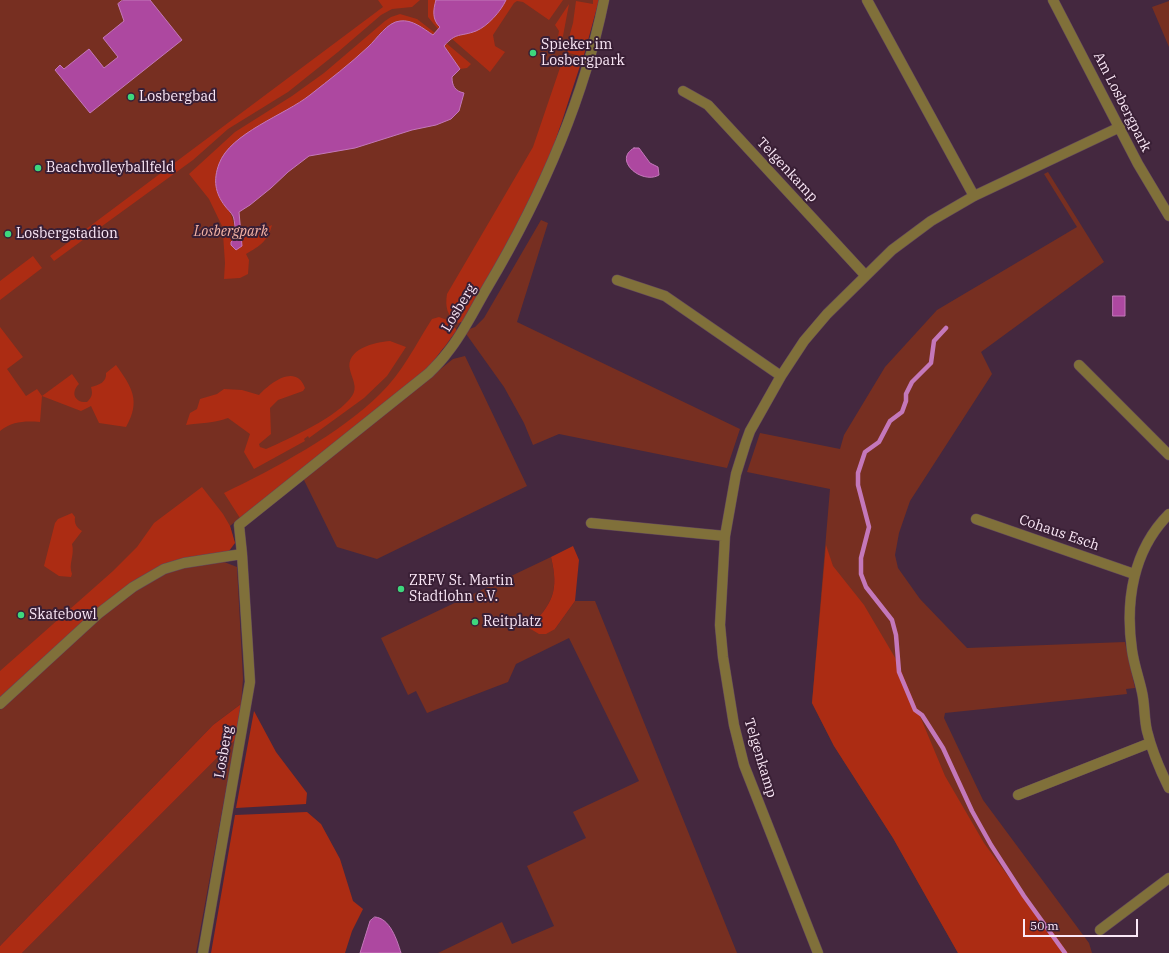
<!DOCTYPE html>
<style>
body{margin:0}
#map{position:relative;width:1169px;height:953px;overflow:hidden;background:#44283f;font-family:"IBM Plex Serif",serif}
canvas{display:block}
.scale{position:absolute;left:1023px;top:919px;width:115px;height:18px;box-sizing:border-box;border:2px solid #fbe8f7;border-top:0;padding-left:5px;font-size:12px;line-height:14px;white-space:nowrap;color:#fbe8f7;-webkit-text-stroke:3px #391f35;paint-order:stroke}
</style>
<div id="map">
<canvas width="1169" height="953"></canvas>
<div class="scale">50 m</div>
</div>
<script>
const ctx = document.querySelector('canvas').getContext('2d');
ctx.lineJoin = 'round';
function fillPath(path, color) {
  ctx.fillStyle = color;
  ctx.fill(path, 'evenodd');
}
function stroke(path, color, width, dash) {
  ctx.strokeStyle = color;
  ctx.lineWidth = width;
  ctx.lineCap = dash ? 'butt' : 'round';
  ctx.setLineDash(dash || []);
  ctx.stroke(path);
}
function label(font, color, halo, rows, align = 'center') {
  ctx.font = font + ' "IBM Plex Serif",serif';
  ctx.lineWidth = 4;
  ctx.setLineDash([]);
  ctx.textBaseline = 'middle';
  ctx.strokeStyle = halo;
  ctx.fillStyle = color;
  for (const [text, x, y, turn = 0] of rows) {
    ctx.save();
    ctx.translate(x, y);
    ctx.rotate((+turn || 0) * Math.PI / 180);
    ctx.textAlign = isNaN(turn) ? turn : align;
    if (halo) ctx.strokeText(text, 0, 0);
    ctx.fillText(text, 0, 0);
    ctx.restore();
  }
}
const green = new Path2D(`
 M0,0h599l-37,122 -59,130 -57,94 -216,180 5,17 -74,25 -161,132z
 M1169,1v46l-17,-40z
 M1048,172l56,90 -123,90 11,22 -82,127 -11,32 -4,22 3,13 22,31 47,49 158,-6 10,46 -9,1 1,5 -182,19 -1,5 39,82 106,143 3,10h-134l-65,-115 -59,-92 -22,-43 18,-214 -83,-17 13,-39 80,16 4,-14 41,-68 52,-57 140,-83 -33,-53z
 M541,220l7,3 -31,99 223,107 -13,39 -168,-34 -26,11 -9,-22 -20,-36 -40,-56 11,-4 9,-9z
 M465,356l62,130 -150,73 -40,-12 -34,-69 150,-119z
 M551,557c8,34 2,46 -22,71l26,1 20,-28h20l142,352h-299l64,-31 10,22 42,-18 -27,-60 59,-28 -13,-26 66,-31 -70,-143 -53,26 -8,18 -81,31 -11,-22 -8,4 -27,-57z
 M219,560l18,7 6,112 -2,25 -28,21 -213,221v-236l99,-93 38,-28 28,-16 20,-7z
 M235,740l-39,213h-174z`);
const forest = new Path2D(`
 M378,0h42l-8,7 -20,2 -11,6 -43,37 -50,40 -60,37 -35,31 -139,101 -4,-5 333,-249z
 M428,0h8l-1,4 5,23 -2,2 -10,-12z
 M506,0h57l-14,20 -26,-18 -6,-1 -3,2 -21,32 2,11 10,6 -15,20 -39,-34 34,-12z
 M593,0h6l-15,55 -4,1 -11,-3 -3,-5 7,-25 3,-22 17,3z
 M569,4l-6,32 -8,13 -4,-2 7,-10 1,-6 -4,-6z
 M400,14l17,5 18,14 -2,3c-8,-7 -22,-17 -33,-15 -14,1 -23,18 -32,26 -18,18 -39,33 -59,49 -22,17 -78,42 -89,66 -14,30 11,39 14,64h-12l-13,-27 -20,-25 46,-42 57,-36 32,-23 61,-52 6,-4z
 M446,43l25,21 -4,4 -7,1 -16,-23z
 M563,59l17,7 -29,88 -16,34 -32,64 -41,70 -5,1c-10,-8 -12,-16 -10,-29l86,-147z
 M272,225c-4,16 -12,21 -26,29l3,6 -1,14 -8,4 -16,1 1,-16 -2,-29 12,-2 1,5 -5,5v3l11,-3 -1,-11 27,-4z
 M33,256l9,12 -42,32v-19z
 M439,317l8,3 10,10 -31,41 -186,147 -16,-25c50,-24 117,-60 156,-99 22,-21 36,-50 52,-75z
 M0,327l23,30 -16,12 19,27 11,-7 5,7 30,-22 7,10c-9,9 -4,19 8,18 5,-5 6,-8 4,-15 8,-2 16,-5 15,-14l10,-8c16,22 25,36 10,62l-27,-4 -8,-17 -10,5 -39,-15 -2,26c-15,-1 -27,-1 -40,9z
 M390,341l16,6 -19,29 -23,22 -55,40 -1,-2 -4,3 1,2 -51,28 -10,-17 6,-18 -22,-16c-14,5 -28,5 -42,7l4,-12 7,-4 3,-10 17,-5 7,-5 18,1 17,5c11,-12 37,-32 46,-7l-2,3 -25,9 -8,8 1,26 -12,10 1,3 6,2c23,-10 73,-33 86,-53 6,-9 0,-17 -2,-26 -5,-21 25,-28 40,-29z
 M202,487l21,27 7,12 5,17 -6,8 -68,17 -161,132v-29l113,-100 24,-24 17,-24z
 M72,513l3,4c-1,7 2,11 7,14l-10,13c3,11 -4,20 0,30l-1,3 -12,-1 -15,-10 11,-43 3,-4z
 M826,545l7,21 31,39 33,56 48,115 39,67 45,62 21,23 18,25h-110l-65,-115 -59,-92 -22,-43z
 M573,546l6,14 -4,41 -20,28 -9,5h-7l-10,-6c24,-25 30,-37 22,-71z
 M241,704l-6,36 -213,213h-22v-7l213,-221z
 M254,711l22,41 31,41 -1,11 -70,4z
 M307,812l14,12 19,35 13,42 10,8 -11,22 -7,22h-134l24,-138z`);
const water = new Path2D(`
 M123,0h27l32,40 -92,73 -35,-43 5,-5 4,4 25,-20 15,19 14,-11 -15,-19 21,-17 -6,-17z
 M436,0h70c-5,11 -18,26 -30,31 -16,6 -20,1 -32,15l16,23 -8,8c0,9 3,14 12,16l-5,18 -8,8 -15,6 -24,5 -57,18 -46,8 -21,16 -17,16 -21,17 -11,7 3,34 -6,4 -5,-5v-3l5,-5c-1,-7 -1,-16 -3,-21 -2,-4 -6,-7 -8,-10 -10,-13 -12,-26 -6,-42 11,-31 66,-49 91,-69 19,-15 40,-31 58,-48 9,-8 19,-25 32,-26 12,-2 24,8 33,14l7,-8c-8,-7 -7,-17 -4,-27z
 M634,148h5l11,15 8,4 1,8c-17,10 -47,-15 -25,-27z
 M1113,296h12v20h-12z
 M375,917c15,1 22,23 26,36h-41l10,-32z`);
const stream = new Path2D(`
 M946,328l-12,13 -3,22 -19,19 -6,12v7l-4,11 -12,9 -11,21 -14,10 -7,21v12l11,42 -8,31v16l5,13 26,33 4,15 3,37 16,38 7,5 21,33 29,63 19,34 33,51 41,57`);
const minor = new Path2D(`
 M867,0l107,196
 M1053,0l85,164 31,52
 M683,91l25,14 157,170
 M617,280l48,16 116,80
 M1079,365l90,90
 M1169,514c-36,36 -44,87 -37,136 2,15 7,28 10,42 3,13 2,27 5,39 5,20 13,39 22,57
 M976,519l158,55
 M591,523l134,13
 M242,554l-3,-29 190,-152c6,-6 13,-13 18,-20 16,-19 27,-43 40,-65 53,-89 96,-185 117,-288
 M0,704l98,-90 35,-27 31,-18 20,-6 58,-9 8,128 -47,271
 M1018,795l132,-52
 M1100,930l69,-52
 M818,953l-74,-188 -10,-40 -11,-68 -3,-32 5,-89 11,-62 10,-32 4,-11 31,-55 23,-35 23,-27 65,-64 39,-29 43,-25 146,-69`);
const markers = [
 [533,53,4,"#3ed77d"],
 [131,97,4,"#3ed77d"],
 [38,168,4,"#3ed77d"],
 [8,234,4,"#3ed77d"],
 [401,589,4,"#3ed77d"],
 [21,615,4,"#3ed77d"],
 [475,622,4,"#3ed77d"]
];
const poiNames = [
 ["Spieker im",541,45],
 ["Losbergpark",541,61],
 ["Losbergbad",139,97],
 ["Beachvolleyballfeld",46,168],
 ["Losbergstadion",16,234],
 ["ZRFV St. Martin",409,581],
 ["Stadtlohn e.V.",409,597],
 ["Skatebowl",29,615],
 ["Reitplatz",483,622]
];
const streetNames = [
 ["Am Losbergpark",1122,102,63],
 ["Telgenkamp",787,170,47],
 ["Losberg",459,308,-59],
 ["Cohaus Esch",1059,533,19],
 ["Losberg",224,752,-80],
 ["Telgenkamp",760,758,73]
];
const parkNames = [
 ["Losbergpark",231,232]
];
fillPath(green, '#772f21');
fillPath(forest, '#ac2c13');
fillPath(water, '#ad48a0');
stroke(water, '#c478ba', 1);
stroke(stream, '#c478ba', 4.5);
stroke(minor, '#61475c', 11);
stroke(minor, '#80703a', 10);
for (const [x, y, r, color] of markers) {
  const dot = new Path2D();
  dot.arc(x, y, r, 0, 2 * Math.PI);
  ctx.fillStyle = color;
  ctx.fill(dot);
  stroke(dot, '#391f35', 1.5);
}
label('14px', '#fbe8f7', '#391f35', poiNames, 'left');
label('14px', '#fbe8f7', '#391f35', streetNames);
label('italic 14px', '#f5b4a5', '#391f35', parkNames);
</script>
